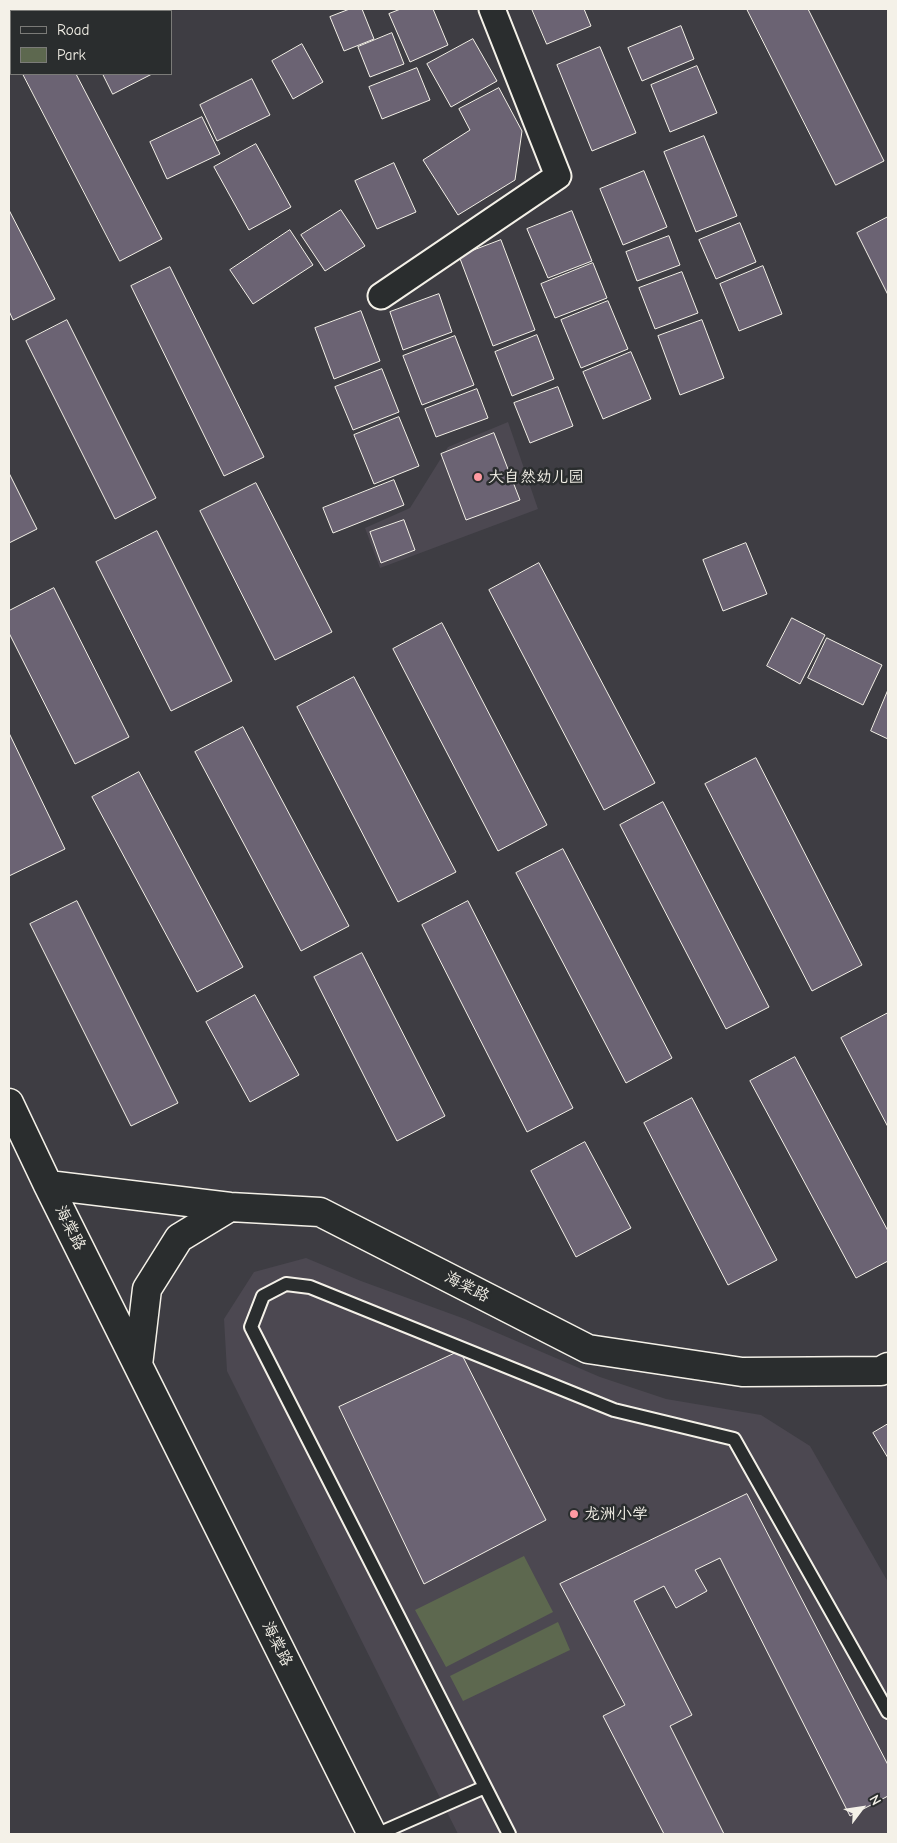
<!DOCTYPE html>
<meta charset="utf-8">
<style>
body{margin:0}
#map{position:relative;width:897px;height:1843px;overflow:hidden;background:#3e3d43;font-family:"Comic Neue",sans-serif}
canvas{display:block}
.frame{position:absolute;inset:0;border:10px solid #f4f1e8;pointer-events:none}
.legend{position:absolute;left:10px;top:10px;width:162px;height:65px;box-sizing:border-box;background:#2a2d2e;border:1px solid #7b7b78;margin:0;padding:6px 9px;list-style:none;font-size:15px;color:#f4f1e8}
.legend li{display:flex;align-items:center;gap:10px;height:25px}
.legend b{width:25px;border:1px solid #7b7b78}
.north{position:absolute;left:837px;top:1783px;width:50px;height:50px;-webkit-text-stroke:4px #2a2d2e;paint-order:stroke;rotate:59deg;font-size:14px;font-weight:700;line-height:20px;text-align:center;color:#f4f1e8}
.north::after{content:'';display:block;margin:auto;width:18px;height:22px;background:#f4f1e8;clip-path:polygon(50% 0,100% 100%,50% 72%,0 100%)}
</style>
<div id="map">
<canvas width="897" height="1843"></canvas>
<div class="frame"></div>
<ul class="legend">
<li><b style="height:6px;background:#2a2d2e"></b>Road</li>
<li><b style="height:14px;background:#5d684f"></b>Park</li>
</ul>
<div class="north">N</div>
</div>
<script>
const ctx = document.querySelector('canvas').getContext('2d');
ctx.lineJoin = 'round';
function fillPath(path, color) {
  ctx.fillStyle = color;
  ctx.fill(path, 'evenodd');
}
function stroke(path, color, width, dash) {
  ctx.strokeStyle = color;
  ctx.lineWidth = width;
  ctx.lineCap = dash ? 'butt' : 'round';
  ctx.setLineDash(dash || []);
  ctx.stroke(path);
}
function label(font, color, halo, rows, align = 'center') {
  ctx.font = font + ' "Comic Neue","LXGW WenKai TC",sans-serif';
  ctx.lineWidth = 5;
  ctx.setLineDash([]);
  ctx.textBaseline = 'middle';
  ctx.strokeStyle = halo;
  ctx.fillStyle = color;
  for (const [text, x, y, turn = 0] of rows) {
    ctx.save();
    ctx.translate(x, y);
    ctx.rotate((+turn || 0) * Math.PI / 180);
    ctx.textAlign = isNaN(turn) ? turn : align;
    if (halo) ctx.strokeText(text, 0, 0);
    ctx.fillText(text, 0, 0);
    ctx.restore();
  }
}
const built = new Path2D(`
 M508,422l30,87 -158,59 -15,-40 45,-20 38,-61z
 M306,1258l55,23 104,38 135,58 66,22 95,16 49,31 78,136v252h-430l-231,-463 -3,-52 30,-47z`);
const green = new Path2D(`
 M524,1556l29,56 -107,55 -31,-57z
 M558,1622l12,28 -107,51 -13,-25z`);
const building = new Path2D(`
 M38,9h41l1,2h-41z
 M350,9h12l12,30 -30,12 -14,-34z
 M401,9h32l15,36 -38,17 -21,-48z
 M532,9h52l7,17 -44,18z
 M747,9h61l76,152 -48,24z
 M681,26l13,33 -52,22 -14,-33z
 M392,33l12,31 -34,13 -12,-30z
 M473,39l24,42 -46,26 -24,-43z
 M302,44l21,38 -30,17 -21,-38z
 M600,47l36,86 -44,18 -35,-86z
 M697,66l20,47 -47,19 -19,-47z
 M417,68l13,32 -48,19 -13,-32z
 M23,74h53l86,165 -42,22z
 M103,74h49l-39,20z
 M252,79l18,36 -53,26 -17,-36z
 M499,88l23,43 -7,49 -57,35 -35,-55 47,-30 -11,-21z
 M202,117l18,37 -53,25 -17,-37z
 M704,136l33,80 -41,16 -32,-80z
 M256,144l35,63 -42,23 -35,-63z
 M394,163l22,49 -39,17 -22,-48z
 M644,171l23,56 -44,18 -23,-56z
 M9,210l46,89 -42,21 -4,-9z
 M341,210l24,36 -40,25 -24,-36z
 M572,211l20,50 -44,17 -21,-49z
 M888,217v78l-31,-62z
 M740,223l16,39 -40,17 -17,-39z
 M290,230l23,35 -60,39 -23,-34z
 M669,236l11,29 -43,16 -11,-29z
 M501,240l34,90 -42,16 -34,-90z
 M593,263l14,35 -52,20 -14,-34z
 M763,266l19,48 -43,17 -19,-47z
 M170,267l94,190 -40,19 -93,-190z
 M682,272l16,41 -43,16 -16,-41z
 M439,294l13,38 -49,18 -13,-38z
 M608,301l20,48 -47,19 -20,-48z
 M361,311l19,50 -46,18 -19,-51z
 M67,320l89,178 -41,21 -89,-178z
 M702,320l22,58 -44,17 -22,-59z
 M537,335l17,44 -42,17 -17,-44z
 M455,336l19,49 -52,20 -19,-49z
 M631,352l20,47 -48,20 -20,-47z
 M382,369l17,43 -46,18 -18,-43z
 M558,387l15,39 -43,17 -16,-40z
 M477,389l11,29 -52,19 -11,-28z
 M399,417l20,49 -45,18 -20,-49z
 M494,433l26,67 -54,20 -25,-66z
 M9,473l28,56 -28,14z
 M394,480l10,25 -71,28 -10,-25z
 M256,483l76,149 -57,28 -75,-149z
 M404,520l11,30 -34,13 -11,-31z
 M157,531l75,150 -61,30 -75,-149z
 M746,543l21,51 -44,17 -20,-51z
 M539,563l116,220 -51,27 -115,-220z
 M54,588l75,149 -54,27 -66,-131v-22z
 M792,618l33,17 -25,49 -33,-18z
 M442,623l105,202 -49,26 -105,-202z
 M827,638l55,27 -19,40 -55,-27z
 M354,677l102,195 -58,30 -101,-195z
 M888,690v49l-17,-8z
 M243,727l106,199 -48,25 -106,-199z
 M9,733l56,116 -56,27z
 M756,758l106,207 -50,26 -107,-207z
 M139,772l104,195 -46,25 -105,-195z
 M663,802l106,205 -43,22 -106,-204z
 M563,849l109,209 -46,25 -110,-210z
 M77,901l101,202 -47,23 -101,-202z
 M468,901l105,207 -46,24 -105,-207z
 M362,953l83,163 -48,25 -83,-164z
 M255,995l44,80 -49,27 -44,-80z
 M888,1013v114l-47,-89z
 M795,1057l93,174v30l-32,17 -106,-197z
 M692,1098l85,162 -49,25 -84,-162z
 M585,1142l46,86 -55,29 -45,-86z
 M460,1351l86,169 -122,64 -85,-177z
 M888,1424v34l-15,-25z
 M747,1494l141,271v31l-38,20 -130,-258 -25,12 12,21 -31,17 -12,-22 -30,15 58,114 -22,11 54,108h-60l-61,-118 22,-11 -65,-121z`);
const service = new Path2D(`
 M378,1834l107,-47
 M509,1834l-258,-507 12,-31 23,-12 24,3 304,123 120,29 154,273`);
const minor = new Path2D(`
 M381,296l177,-120 -66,-167`);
const tertiary = new Path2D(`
 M9,1103l39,82 182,22 90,5 268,137 154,23 139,-1 7,-4
 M48,1185l324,649
 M138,1365l9,-76 32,-51 51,-31`);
const markers = [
 [478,477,5,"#ff9aa2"],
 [574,1514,5,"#ff9aa2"]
];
const poiNames = [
 ["大自然幼儿园",488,477],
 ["龙洲小学",584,1514]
];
const streetNames = [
 ["海棠路",70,1228,63],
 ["海棠路",467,1287,27],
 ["海棠路",277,1644,63]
];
fillPath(built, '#4c4851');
fillPath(green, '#5d684f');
fillPath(building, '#6b6373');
stroke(building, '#f4f1e8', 1);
stroke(service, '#f4f1e8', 16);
stroke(minor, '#f4f1e8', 29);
stroke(tertiary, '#f4f1e8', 31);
stroke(service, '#2a2d2e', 12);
stroke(minor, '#2a2d2e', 25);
stroke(tertiary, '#2a2d2e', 28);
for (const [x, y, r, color] of markers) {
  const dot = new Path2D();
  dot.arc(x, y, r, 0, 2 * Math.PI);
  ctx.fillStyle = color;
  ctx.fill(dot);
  stroke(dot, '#2a2d2e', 2);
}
label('16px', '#f4f1e8', '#2a2d2e', poiNames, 'left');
label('16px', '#f4f1e8', '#2a2d2e', streetNames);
</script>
